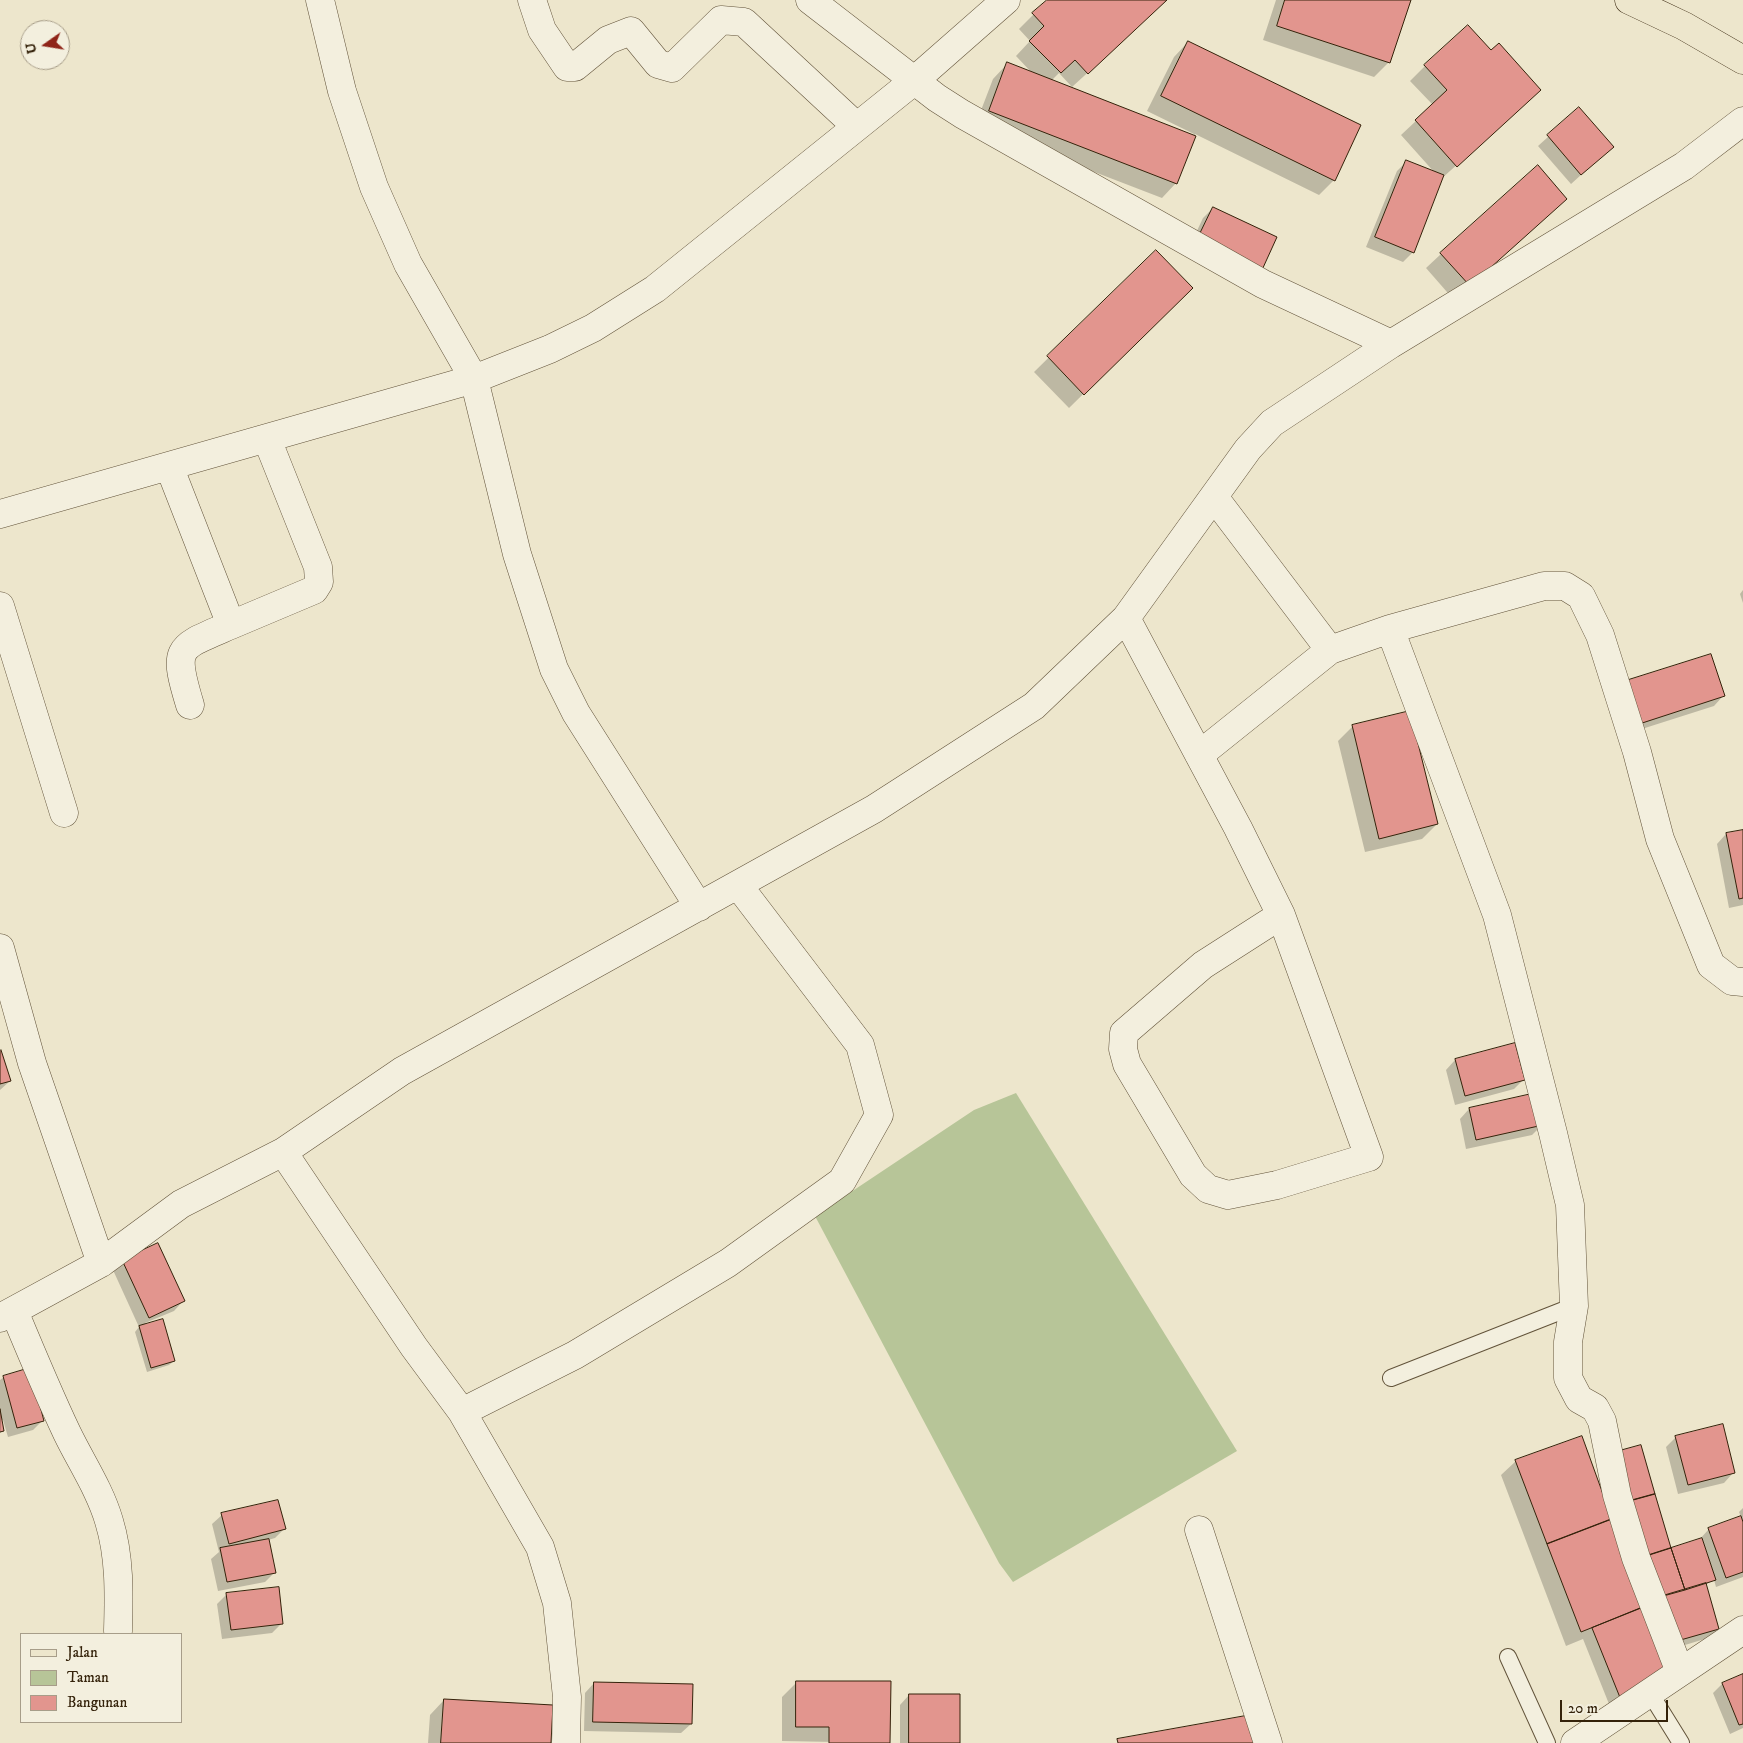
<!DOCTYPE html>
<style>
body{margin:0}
#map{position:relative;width:1743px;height:1743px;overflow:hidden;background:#ede6cc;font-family:"IM FELL DW Pica",serif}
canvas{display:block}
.legend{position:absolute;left:20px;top:1633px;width:162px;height:90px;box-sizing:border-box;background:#f3efde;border:1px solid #a79d89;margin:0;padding:6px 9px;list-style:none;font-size:15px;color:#34220a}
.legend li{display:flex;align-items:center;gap:10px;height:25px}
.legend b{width:25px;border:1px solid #a79d89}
.north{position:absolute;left:20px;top:20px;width:50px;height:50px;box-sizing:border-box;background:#f3efde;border:1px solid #a79d89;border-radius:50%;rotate:257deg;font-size:14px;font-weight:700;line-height:20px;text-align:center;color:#34220a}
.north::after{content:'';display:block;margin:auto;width:18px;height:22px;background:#8f2418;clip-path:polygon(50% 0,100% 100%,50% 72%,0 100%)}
.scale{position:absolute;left:1560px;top:1700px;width:108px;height:22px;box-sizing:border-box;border:2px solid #34220a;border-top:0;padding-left:6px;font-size:15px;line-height:18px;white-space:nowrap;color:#34220a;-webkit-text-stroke:4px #f3efde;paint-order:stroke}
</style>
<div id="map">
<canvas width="1743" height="1743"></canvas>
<ul class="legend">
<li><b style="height:6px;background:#ede6cc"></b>Jalan</li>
<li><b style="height:14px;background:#b7c598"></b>Taman</li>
<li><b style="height:14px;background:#e2958e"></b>Bangunan</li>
</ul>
<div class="north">U</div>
<div class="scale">20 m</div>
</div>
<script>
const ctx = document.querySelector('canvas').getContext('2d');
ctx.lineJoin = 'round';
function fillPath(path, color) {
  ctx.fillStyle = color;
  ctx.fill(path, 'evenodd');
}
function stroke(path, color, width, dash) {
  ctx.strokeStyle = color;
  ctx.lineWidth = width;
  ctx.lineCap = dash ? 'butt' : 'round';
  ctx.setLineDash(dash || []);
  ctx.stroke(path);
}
const green = new Path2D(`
 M1016,1093l221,358 -224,131 -14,-19 -184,-347 159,-106z`);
const shadow = new Path2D(`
 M1048,0h119l-95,87 -13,-14 -8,8 142,55 1,-2 -47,-23 27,-54 14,-15 146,138 -15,15 -124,-61 -19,49 -14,15 -187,-72 18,-47 14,-15 26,10 -17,-18 14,-15 -11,-12z
 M1276,0h134l-21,62 -15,15 -111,-37z
 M1425,66l100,38 -84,75 -28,73 -10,10 -37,-15 31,-76 10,-10 28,12 -34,-38 32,-30 -23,-24z
 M1579,109l23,47 -31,28 -33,-38z
 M1565,199l-111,101 -28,-32 15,-14z
 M1213,208l63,30 -88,12 15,-32z
 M1156,252l35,36 -122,120 -35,-36z
 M1743,590v13l-3,-9z
 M1610,694l113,2 -9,10 -91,29z
 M1353,726l84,98 -15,15 -57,13 -27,-111z
 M1743,831v74l-14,3 -12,-64 9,-10z
 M0,1052l10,29 -10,9z
 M1455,1060l69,19 -10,10 -59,16 -9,-35z
 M1535,1095l7,30 -10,10 -66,14 -6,-30 9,-10z
 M123,1261l60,40 -9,10 -29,12 29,38 -5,4 -22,7 -12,-40 4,-5 -26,-57z
 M4,1377l39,43 -10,10 -25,7 -5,-17h-2l2,10 -3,3v-53z
 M1676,1437l57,36 -9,10 -46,11 -12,-47z
 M1516,1461l130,149 24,-61 29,-9 10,-11 32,-12 -2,-5 4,-4v69l-27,10 -2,-7 -9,5 13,44 -10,9 -46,14 -51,57 -28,-70 -17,7 -65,-171z
 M222,1515l62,14 -9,9 -7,2 6,33 -9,9 -47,9 -7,-32 8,-7 -7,-28z
 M227,1594l55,29 -10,10 -50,6 -5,-35z
 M1743,1675v53l-13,6 -17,-41 9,-9z
 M797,1682l92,61 -107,-2v-44z
 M594,1683l97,41 -10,9 -97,-2 1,-38z
 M909,1695l50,48h-59v-38z
 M444,1700l106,43h-122l2,-28z`);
const building = new Path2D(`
 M1047,0h120l-79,74 -13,-14 -14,13 -32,-32 15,-15 -12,-13z
 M1285,0h126l-21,63 -113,-37z
 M1468,25l23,25 8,-7 42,47 -84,77 -42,-47 32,-30 -23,-25z
 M1188,41l173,84 -26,56 -174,-85z
 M1007,62l189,74 -19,48 -188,-73z
 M1579,107l35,40 -33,28 -34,-40z
 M1406,160l38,15 -30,78 -39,-16z
 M1538,165l29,34 -97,87 -30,-33z
 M1213,207l64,30 -15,33 -65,-30z
 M1156,250l37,38 -109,107 -37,-39z
 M1711,654l14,42 -92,30 -14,-43z
 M1410,711l28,113 -59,15 -27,-114z
 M1743,830v68l-4,1 -13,-66z
 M1515,1043l10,37 -60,16 -10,-37z
 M1,1050l10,31 -11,3v-33z
 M1536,1093l7,32 -67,15 -7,-32z
 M158,1243l27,58 -36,17 -27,-58z
 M163,1319l12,42 -24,7 -12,-42z
 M30,1368l14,53 -27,7 -14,-52z
 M0,1409l4,22 -4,1z
 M1723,1424l12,49 -47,12 -13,-49z
 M1582,1436l30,83 -65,25 -32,-84z
 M1641,1445l14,49 -29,8 -14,-49z
 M1655,1494l16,54 -28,9 -17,-55z
 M278,1500l8,29 -57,15 -8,-31z
 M1741,1516l2,6v50l-17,6 -18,-50z
 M1612,1519l34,87 -65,26 -34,-88z
 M1702,1538l14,42 -31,10 -14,-42z
 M269,1539l7,34 -49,9 -7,-34z
 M1671,1548l14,42 -29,8 -13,-41z
 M1706,1583l13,46 -49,14 -14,-45z
 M279,1587l4,37 -52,6 -5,-37z
 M1646,1606l23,61 -48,33 -29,-72z
 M1743,1674v50l-4,1 -17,-42z
 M796,1681h95l-1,62h-61v-16h-33z
 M594,1682l99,2 -1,40 -99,-2z
 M909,1694h51v49h-51z
 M444,1699l109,6 -2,38h-110z
 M1251,1715l5,28h-138l-1,-4z`);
const lane = new Path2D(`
 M1391,1378l183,-72
 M1508,1657l39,86
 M1650,1693l31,50`);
const street = new Path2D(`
 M320,0l22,91 32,96 34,77 66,115 43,175 37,115 22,44 123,194
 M532,0l10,30 25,37h8l33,-27 23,-9 27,33 14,4 49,-48 23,2 112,104
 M810,0l127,98 25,16 301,170 128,60
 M169,466l62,159c-54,23 -59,21 -41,80
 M1214,497l116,153
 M0,514l474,-135 76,-30 43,-21 62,-39 260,-209 91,-80
 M0,606l64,207
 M1126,618l112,210 43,87 88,242 -92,28 -49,10 -20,-6 -15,-14 -66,-111 -4,-15 1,-16 79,-68 78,-50
 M231,625l83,-35 5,-8 -1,-15 -51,-128
 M1390,629l107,286 56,218 17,72 4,101 -6,36v36l11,21 16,9 7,13 15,74 19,63 44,114
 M1199,755l131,-105 60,-21 154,-43h21l16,10 19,39 37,117 23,87 51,126 21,16 11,1
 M0,948l32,115 69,200
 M283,1152l131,195 48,65 78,135 17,56 10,94 -1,46
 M14,1311c17,41 34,82 53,122 14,29 33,57 42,88 11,36 10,73 9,110
 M0,1318l101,-55 80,-59 102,-52 119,-81 472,-262 160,-103 92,-88 122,-169 24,-26 119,-79 293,-178 59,-45
 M462,1412l113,-57 153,-92 114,-82 37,-66 -19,-70 -122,-160
 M1199,1530l69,213
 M1575,1743l168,-113`);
const primary = new Path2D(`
 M1629,0l55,26 59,34`);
fillPath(green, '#b7c598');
fillPath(shadow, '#0003');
fillPath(building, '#e2958e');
stroke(building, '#34220a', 1);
stroke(lane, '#62533a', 18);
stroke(street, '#62533a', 29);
stroke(primary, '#34220a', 29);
stroke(lane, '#f3efde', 16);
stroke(street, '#f3efde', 28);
stroke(primary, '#ede6cc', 28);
</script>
